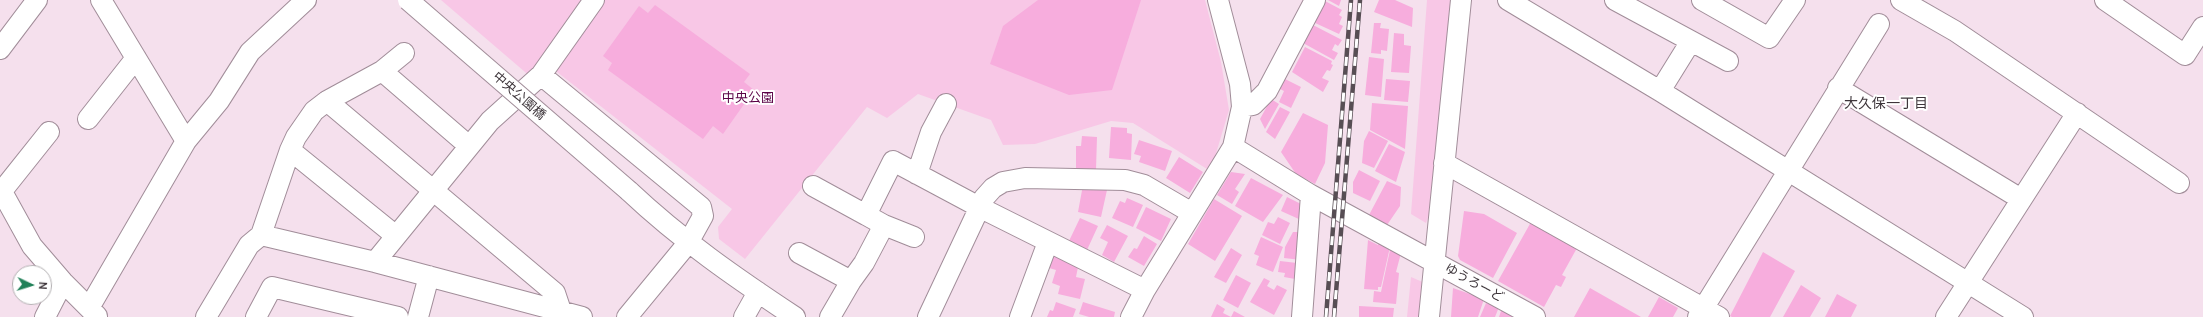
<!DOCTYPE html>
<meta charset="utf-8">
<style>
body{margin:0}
#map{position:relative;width:2203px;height:317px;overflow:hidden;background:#f5e0ed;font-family:Cabin,sans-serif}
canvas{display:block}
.north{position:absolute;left:12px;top:265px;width:40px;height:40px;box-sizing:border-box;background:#fff;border:1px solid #b2afb1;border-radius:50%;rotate:94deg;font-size:11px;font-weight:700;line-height:16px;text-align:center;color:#3e363b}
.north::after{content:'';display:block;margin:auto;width:14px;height:18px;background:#218159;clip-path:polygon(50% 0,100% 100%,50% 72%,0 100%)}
</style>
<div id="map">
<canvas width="2203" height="317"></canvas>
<div class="north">N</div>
</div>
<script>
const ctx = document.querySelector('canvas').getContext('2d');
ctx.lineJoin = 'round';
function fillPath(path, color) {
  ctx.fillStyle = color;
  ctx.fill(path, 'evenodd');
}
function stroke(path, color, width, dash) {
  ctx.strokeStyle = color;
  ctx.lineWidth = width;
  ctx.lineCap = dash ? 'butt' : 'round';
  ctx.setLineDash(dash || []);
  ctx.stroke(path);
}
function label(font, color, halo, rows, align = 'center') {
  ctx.font = font + ' Cabin,"Noto Sans JP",sans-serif';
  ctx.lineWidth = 4;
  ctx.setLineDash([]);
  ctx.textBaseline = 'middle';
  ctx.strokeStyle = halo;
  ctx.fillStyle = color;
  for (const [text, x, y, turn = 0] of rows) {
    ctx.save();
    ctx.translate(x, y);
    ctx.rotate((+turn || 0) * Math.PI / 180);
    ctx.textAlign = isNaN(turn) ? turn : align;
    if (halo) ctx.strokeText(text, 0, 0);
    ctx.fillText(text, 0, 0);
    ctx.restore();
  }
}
const green = new Path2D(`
 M441,0h764l16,62 8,48 -15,50 -7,9 -74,-46 -22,-2 -76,23 -32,1 -12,-25 -73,-26 -31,24 -20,-11 -122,152 -26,-20 -1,-12 14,-18 -175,-137 -2,-8 -23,14z
 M1427,0h24l-22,215 -3,8 -15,-9z
 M1411,277l14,6 -4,34h-14z`);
const building = new Path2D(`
 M1038,0h103l-29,90 -43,5 -79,-31 13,-38z
 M1323,0l19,10 -3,5 3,2 -3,7 4,2 -4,8 -26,-12z
 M1328,0h13l-2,6z
 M1379,0h16l18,8 -1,19 -38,-15z
 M655,5l95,69 -6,8 10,8 -31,44 -10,-8 -10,13 -95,-69 4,-7 -9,-7 36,-50 9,7z
 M1374,23h7l-1,5 9,1 -2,22 -6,-1v4l-10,-1z
 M1313,25l29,15 -4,6 -3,-2 -3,6 6,3 -4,7 -31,-17z
 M1394,33l10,1v11l7,1 -2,27 -18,-1z
 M1305,47l27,14 -1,3 2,1 -3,6 -3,-1 -5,8 7,3 -6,11 -31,-20z
 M1369,57l15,2 -3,38 -16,-2z
 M1283,78l18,9 -10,21 -12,-6 5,-11 -6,-3z
 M1386,79l24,2 -2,21 -24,-2z
 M1271,99l8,5 -14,25 -5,-10z
 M1372,103l36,3 -3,43 -35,-19z
 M1280,107l10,5 -15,27 -9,-7z
 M1303,113l25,12 -3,38 -10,21 -19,-10 -15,-22z
 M1111,127l16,1v5l5,1 -1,26 -22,-2z
 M1369,131l19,10 -14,27 -12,-5 2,-22z
 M1082,136l15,1 -1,33 -20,-1v-23h5z
 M1139,140l33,11 -7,20 -26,-9 2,-6 -7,-2z
 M1389,144l16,8 -9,30 -21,-11z
 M1179,157l24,15 -13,21 -24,-15z
 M1359,170l21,11 -10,20 -17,-8v-11z
 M1231,172l14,2 -10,15 4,3 -7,12 -15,-9z
 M1251,178l32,17 -20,27 -28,-16z
 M1387,181l14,6 -1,19 -13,19 -18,-10z
 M1083,185l24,5 -6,27 -23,-5z
 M1287,197l20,10 -6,13 -20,-9z
 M1127,198l16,7 -10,22 -21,-9 8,-17 5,2z
 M1214,199l28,17 -27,45 -27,-17z
 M1146,207l25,12 -10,22 -25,-13z
 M1464,211l20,3 33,19 -24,45 -33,-18 -2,-4z
 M1278,217l12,6 -10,21 -18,-9 6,-13 6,2z
 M1080,218l18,8 -11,24 -18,-9z
 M1531,222l46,26 -15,27 4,2 -5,10 -5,-2 -12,22 -46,-26z
 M1107,225l21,11 -14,26 -12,-7 6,-13 -8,-4z
 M1293,232h10l-2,28 -17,-2 1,-11z
 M1144,236l13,8 -13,22 -16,-9 6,-9 3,1z
 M1261,237l22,10 -10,25 -17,-7 3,-9 -5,-2z
 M1368,240l10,5 1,-3 11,5 -9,40h-3v3l-14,-1z
 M1231,248l11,7 -16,28 -12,-6z
 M1390,250l11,3 -5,19 3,1 -3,31 -23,-2 1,-11 7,1z
 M1763,252l32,19 -25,46h-38l-2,-1z
 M1052,255l26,12 -2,10 9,2 -5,20 -22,-5 2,-8 -8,-3 4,-13 -7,-2z
 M1280,261l17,2 -2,16 -11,-2 1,-4 -7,-1z
 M1236,275l15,8 -13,25 -15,-8z
 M1264,278l6,3 -3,5 7,4 3,-5 10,5 -13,25 -24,-13z
 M1801,285l20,13 -11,19h-27z
 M1453,288l31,11 -6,18h-27z
 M1590,288l51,29h-67z
 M1837,294l20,11 -6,12h-26z
 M1659,297l19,11 -5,9h-25z
 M1056,302l20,7 -3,8h-26l3,-7 3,1z
 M1083,302l32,10 -1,5h-25l-10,-3z
 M1486,303l13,4 -4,10h-15z
 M1217,304l8,5 -2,4 8,4 3,-6 11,6h-34z
 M1359,306l35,2 -1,9h-34z
 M1502,308l16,9h-19z`);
const minor = new Path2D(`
 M101,0l85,141
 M1508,0l152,91 363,226
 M1615,0l113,61
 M1702,0l67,38 26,-38
 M1901,0l54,31 224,152
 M2105,0l80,55 18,-28
 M0,49l37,-49
 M382,71l87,75
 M541,75l53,-75
 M1838,88l183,111
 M1660,91l31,-50
 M327,101l228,192 6,18
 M1242,107l11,-2 14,-14 48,-91
 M88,119l48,-61
 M1233,147l78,48 224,122
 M290,150l106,86
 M1444,163l275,154
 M917,174l14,-42 15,-28
 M813,186l53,29
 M0,188l32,58 31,36 34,34
 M2,191l47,-59
 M629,191c52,49 107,87 166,126
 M884,225l30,12
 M261,235l29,-85 6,-13 18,-26 13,-10 55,-30 22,-18
 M799,253l52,28
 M375,262l115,-141 51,-46 160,132 2,9 -15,27 -61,74
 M89,308l97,-167 33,-40 31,-49 56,-52
 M45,317l18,-35
 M206,317l43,-72 12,-10 114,27 207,55
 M256,317l16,-30 126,30
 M418,317l11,-41
 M744,317l14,-25
 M830,317l21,-36 13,-18 20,-38 -18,-10 27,-54 88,47 164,82
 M928,317l56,-119 9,-10 10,-6 22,-4 100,2 19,5 48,28
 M1020,317l28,-75
 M1131,317l14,-27 88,-143 9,-40 -2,-23 -22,-84
 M1302,317l9,-122
 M1429,317l32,-317
 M1698,317l181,-293
 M1946,317l131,-204`);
const rail = new Path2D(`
 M1326,317l25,-317
 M1334,317l26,-317`);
const minorBridge = new Path2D(`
 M408,0l221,191`);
const streetNames = [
 ["中央公園橋",519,96,41],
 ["ゆうろーど",1474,283,29]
];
const parkNames = [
 ["中央公園",748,98]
];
const neighbourhoodNames = [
 ["大久保一丁目",1886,104]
];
fillPath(green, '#f8c7e6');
fillPath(building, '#f7addd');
stroke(minor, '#a18d99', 22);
stroke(minor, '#fff', 20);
stroke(rail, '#574e54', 4.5);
stroke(rail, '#fff', 3, [9]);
stroke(minorBridge, '#a18d99', 22, []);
stroke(minorBridge, '#fff', 20);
label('13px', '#3e363b', '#fff', streetNames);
label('13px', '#5a0246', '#fff', parkNames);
label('14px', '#3e363b', '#fff', neighbourhoodNames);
</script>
